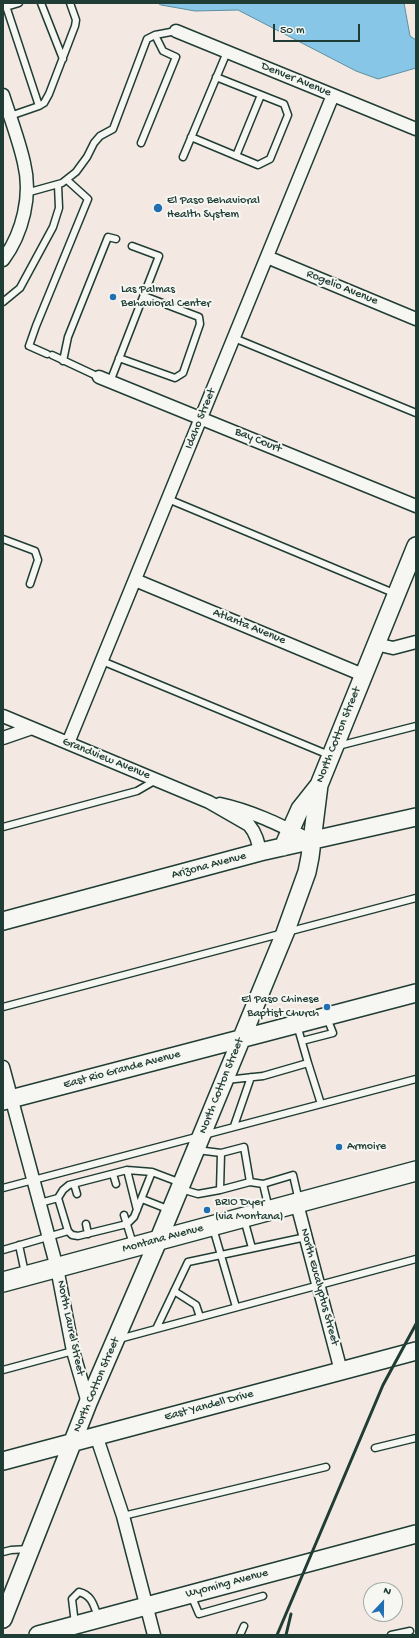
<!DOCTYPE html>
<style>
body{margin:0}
#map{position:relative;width:419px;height:1638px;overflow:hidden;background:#f4e9e2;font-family:"Gochi Hand",sans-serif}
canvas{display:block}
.frame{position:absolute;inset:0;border:4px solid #1f3d34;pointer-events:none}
.north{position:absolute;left:363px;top:1582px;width:40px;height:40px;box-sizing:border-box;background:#f6f6f2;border:1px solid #a0aca6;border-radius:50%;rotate:22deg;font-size:11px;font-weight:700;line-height:16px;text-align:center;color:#1f3d34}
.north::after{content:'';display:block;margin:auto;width:14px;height:18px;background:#1f6fb2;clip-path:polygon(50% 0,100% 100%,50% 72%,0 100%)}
.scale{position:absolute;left:273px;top:24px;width:87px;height:18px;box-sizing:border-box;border:2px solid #1f3d34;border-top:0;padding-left:5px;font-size:12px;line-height:14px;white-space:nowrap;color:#1f3d34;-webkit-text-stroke:3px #f6f6f2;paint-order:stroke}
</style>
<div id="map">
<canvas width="419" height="1638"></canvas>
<div class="frame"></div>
<div class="north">N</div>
<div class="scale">50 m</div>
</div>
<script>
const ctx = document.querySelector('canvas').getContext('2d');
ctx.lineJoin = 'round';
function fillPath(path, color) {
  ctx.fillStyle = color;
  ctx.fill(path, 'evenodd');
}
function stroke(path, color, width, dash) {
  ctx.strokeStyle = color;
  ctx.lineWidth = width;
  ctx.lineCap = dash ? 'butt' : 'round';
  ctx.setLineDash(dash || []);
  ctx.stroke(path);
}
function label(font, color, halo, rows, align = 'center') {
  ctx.font = font + ' "Gochi Hand",sans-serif';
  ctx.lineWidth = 4;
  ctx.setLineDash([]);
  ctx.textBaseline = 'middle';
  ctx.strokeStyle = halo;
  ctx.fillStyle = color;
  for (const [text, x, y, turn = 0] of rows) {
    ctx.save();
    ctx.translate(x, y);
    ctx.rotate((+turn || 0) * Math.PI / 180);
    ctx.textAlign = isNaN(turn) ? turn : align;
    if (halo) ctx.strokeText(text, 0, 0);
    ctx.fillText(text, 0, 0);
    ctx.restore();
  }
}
const water = new Path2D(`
 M158,3h246l6,33 6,4v28l-38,11 -22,-8 -118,-61 -43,1 -34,-6z`);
const lane = new Path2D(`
 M5,3l34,103
 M41,3l22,56
 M6,7l13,-4
 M10,116l29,-10 5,-3 5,-9 26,-68 1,-6 -6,-17
 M191,137l67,28 12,-6 18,-44 -4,-11 -68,-27
 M141,143l35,-86 -13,-6 -8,-16
 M236,156l25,-61
 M183,157l44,-105
 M26,193l36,-10 14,-11 11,-15 7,-14 6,-7 13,-7 34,-90 8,-4 21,-4
 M3,302l17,-14 33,-61 6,-19 -1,-23
 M234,338l182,75
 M47,354l-18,-8 7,-20 52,-127 -21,-19
 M52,355l47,22
 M119,358l56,20 8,-5 17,-49 -1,-7 -55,-21
 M63,361l5,-24 40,-100 8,2
 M110,382l49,-126 -27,-10
 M168,499l228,95
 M3,539l32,12 3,9 -8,24
 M102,661l227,94
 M338,746l78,-20
 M3,827l134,-36 19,-11
 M3,1007l413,-109
 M302,1041l31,-8 -6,-15
 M308,1063l13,41
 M226,1080l37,-4 45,-13 -11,-38
 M234,1126l17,-49
 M197,1150l24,3 23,-6 6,35 -30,8 1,-37
 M127,1170l25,2
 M113,1174l3,10
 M250,1182l13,2 30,-9 6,26
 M74,1184l3,10
 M263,1184l6,25
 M3,1188l413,-109
 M181,1189l17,5 22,-4
 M58,1198l5,-8 6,-5 58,-15 10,40
 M142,1199l28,11
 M124,1215l9,29
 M244,1219l8,29
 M86,1224l2,10
 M213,1228l23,79
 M68,1231l4,4 6,1 49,-12 7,-7 18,-45 29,11
 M19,1245l6,28
 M3,1250l65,-19 -10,-33 -18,5
 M174,1291l22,14 4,12
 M156,1329l32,-67 118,-25
 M119,1339l297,-80
 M3,1370l70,-19
 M375,1448l41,-10
 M123,1516l203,-49
 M3,1552l8,-2 18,-1
 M191,1595l8,19 64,-18
 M75,1624l-3,-25 7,-7c13,3 15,14 19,25
 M240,1635l4,-9
 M391,1635l19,-4`);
const street = new Path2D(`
 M176,31l240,98
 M3,95c7,22 16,45 21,68 8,32 -1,70 -21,97
 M267,257l149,62
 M99,377l317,129
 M135,580l228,95
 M376,644l17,4 23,-6
 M3,716l206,86 40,23c7,8 9,17 11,27
 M3,738l29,-10
 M68,743l265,-648
 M220,804c33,7 62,22 92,37
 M3,1067l54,201 16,83 15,52
 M297,1204l44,167
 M96,1435l27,81 31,119`);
const secondary = new Path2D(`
 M283,847l17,-38 19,-24
 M3,921l257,-69 156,-35
 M3,1101l413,-108
 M3,1461l413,-110
 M3,1619l85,-216 70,-162 127,-308 22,-61 3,-15 9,-72 97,-239
 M38,1635l378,-101`);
const primary = new Path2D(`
 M3,1282l413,-111`);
const rail = new Path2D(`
 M277,1635l106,-250 33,-61
 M286,1635l5,-21`);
const markers = [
 [158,208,5,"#1f6fb2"],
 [113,297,4,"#1f6fb2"],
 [327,1007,4,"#1f6fb2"],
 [339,1147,4,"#1f6fb2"],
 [207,1210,4,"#1f6fb2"]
];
const streetNames = [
 ["Denver Avenue",296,80,22],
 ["Rogelio Avenue",342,288,22],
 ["Idaho Street",201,419,-68],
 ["Bay Court",258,441,22],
 ["Atlanta Avenue",249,627,22],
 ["North Cotton Street",339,735,-68],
 ["Grandview Avenue",106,759,22],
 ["Arizona Avenue",209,866,-15],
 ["East Rio Grande Avenue",122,1070,-15],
 ["North Cotton Street",222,1086,-68],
 ["Montana Avenue",163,1239,-15],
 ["North Eucalyptus Street",319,1287,75],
 ["North Laurel Street",70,1328,78],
 ["North Cotton Street",97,1385,-67],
 ["East Yandell Drive",209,1406,-15],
 ["Wyoming Avenue",227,1584,-15]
];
const poiNames = [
 ["El Paso Behavioral",167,201],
 ["Health System",167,215],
 ["Las Palmas",121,290],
 ["Behavioral Center",121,304],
 ["El Paso Chinese",319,1000,"right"],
 ["Baptist Church",319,1014,"right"],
 ["Armoire",347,1147],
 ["BRIO Dyer",215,1203],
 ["(via Montana)",215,1217]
];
fillPath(water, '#87c6e7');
stroke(water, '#5d8f9f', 1);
stroke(lane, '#1f3d34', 9);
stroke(street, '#1f3d34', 15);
stroke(secondary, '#1f3d34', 20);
stroke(primary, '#1f3d34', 22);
stroke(lane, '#f6f6f2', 6);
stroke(street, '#f6f6f2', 12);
stroke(secondary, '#f6f6f2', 17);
stroke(primary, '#f6f6f2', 19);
stroke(rail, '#1f3d34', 3);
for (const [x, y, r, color] of markers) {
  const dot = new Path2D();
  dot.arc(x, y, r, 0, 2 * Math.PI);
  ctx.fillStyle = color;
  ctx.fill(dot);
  stroke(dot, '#f6f6f2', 1.5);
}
label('12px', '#1f3d34', '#f6f6f2', streetNames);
label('12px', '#1f3d34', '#f6f6f2', poiNames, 'left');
</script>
